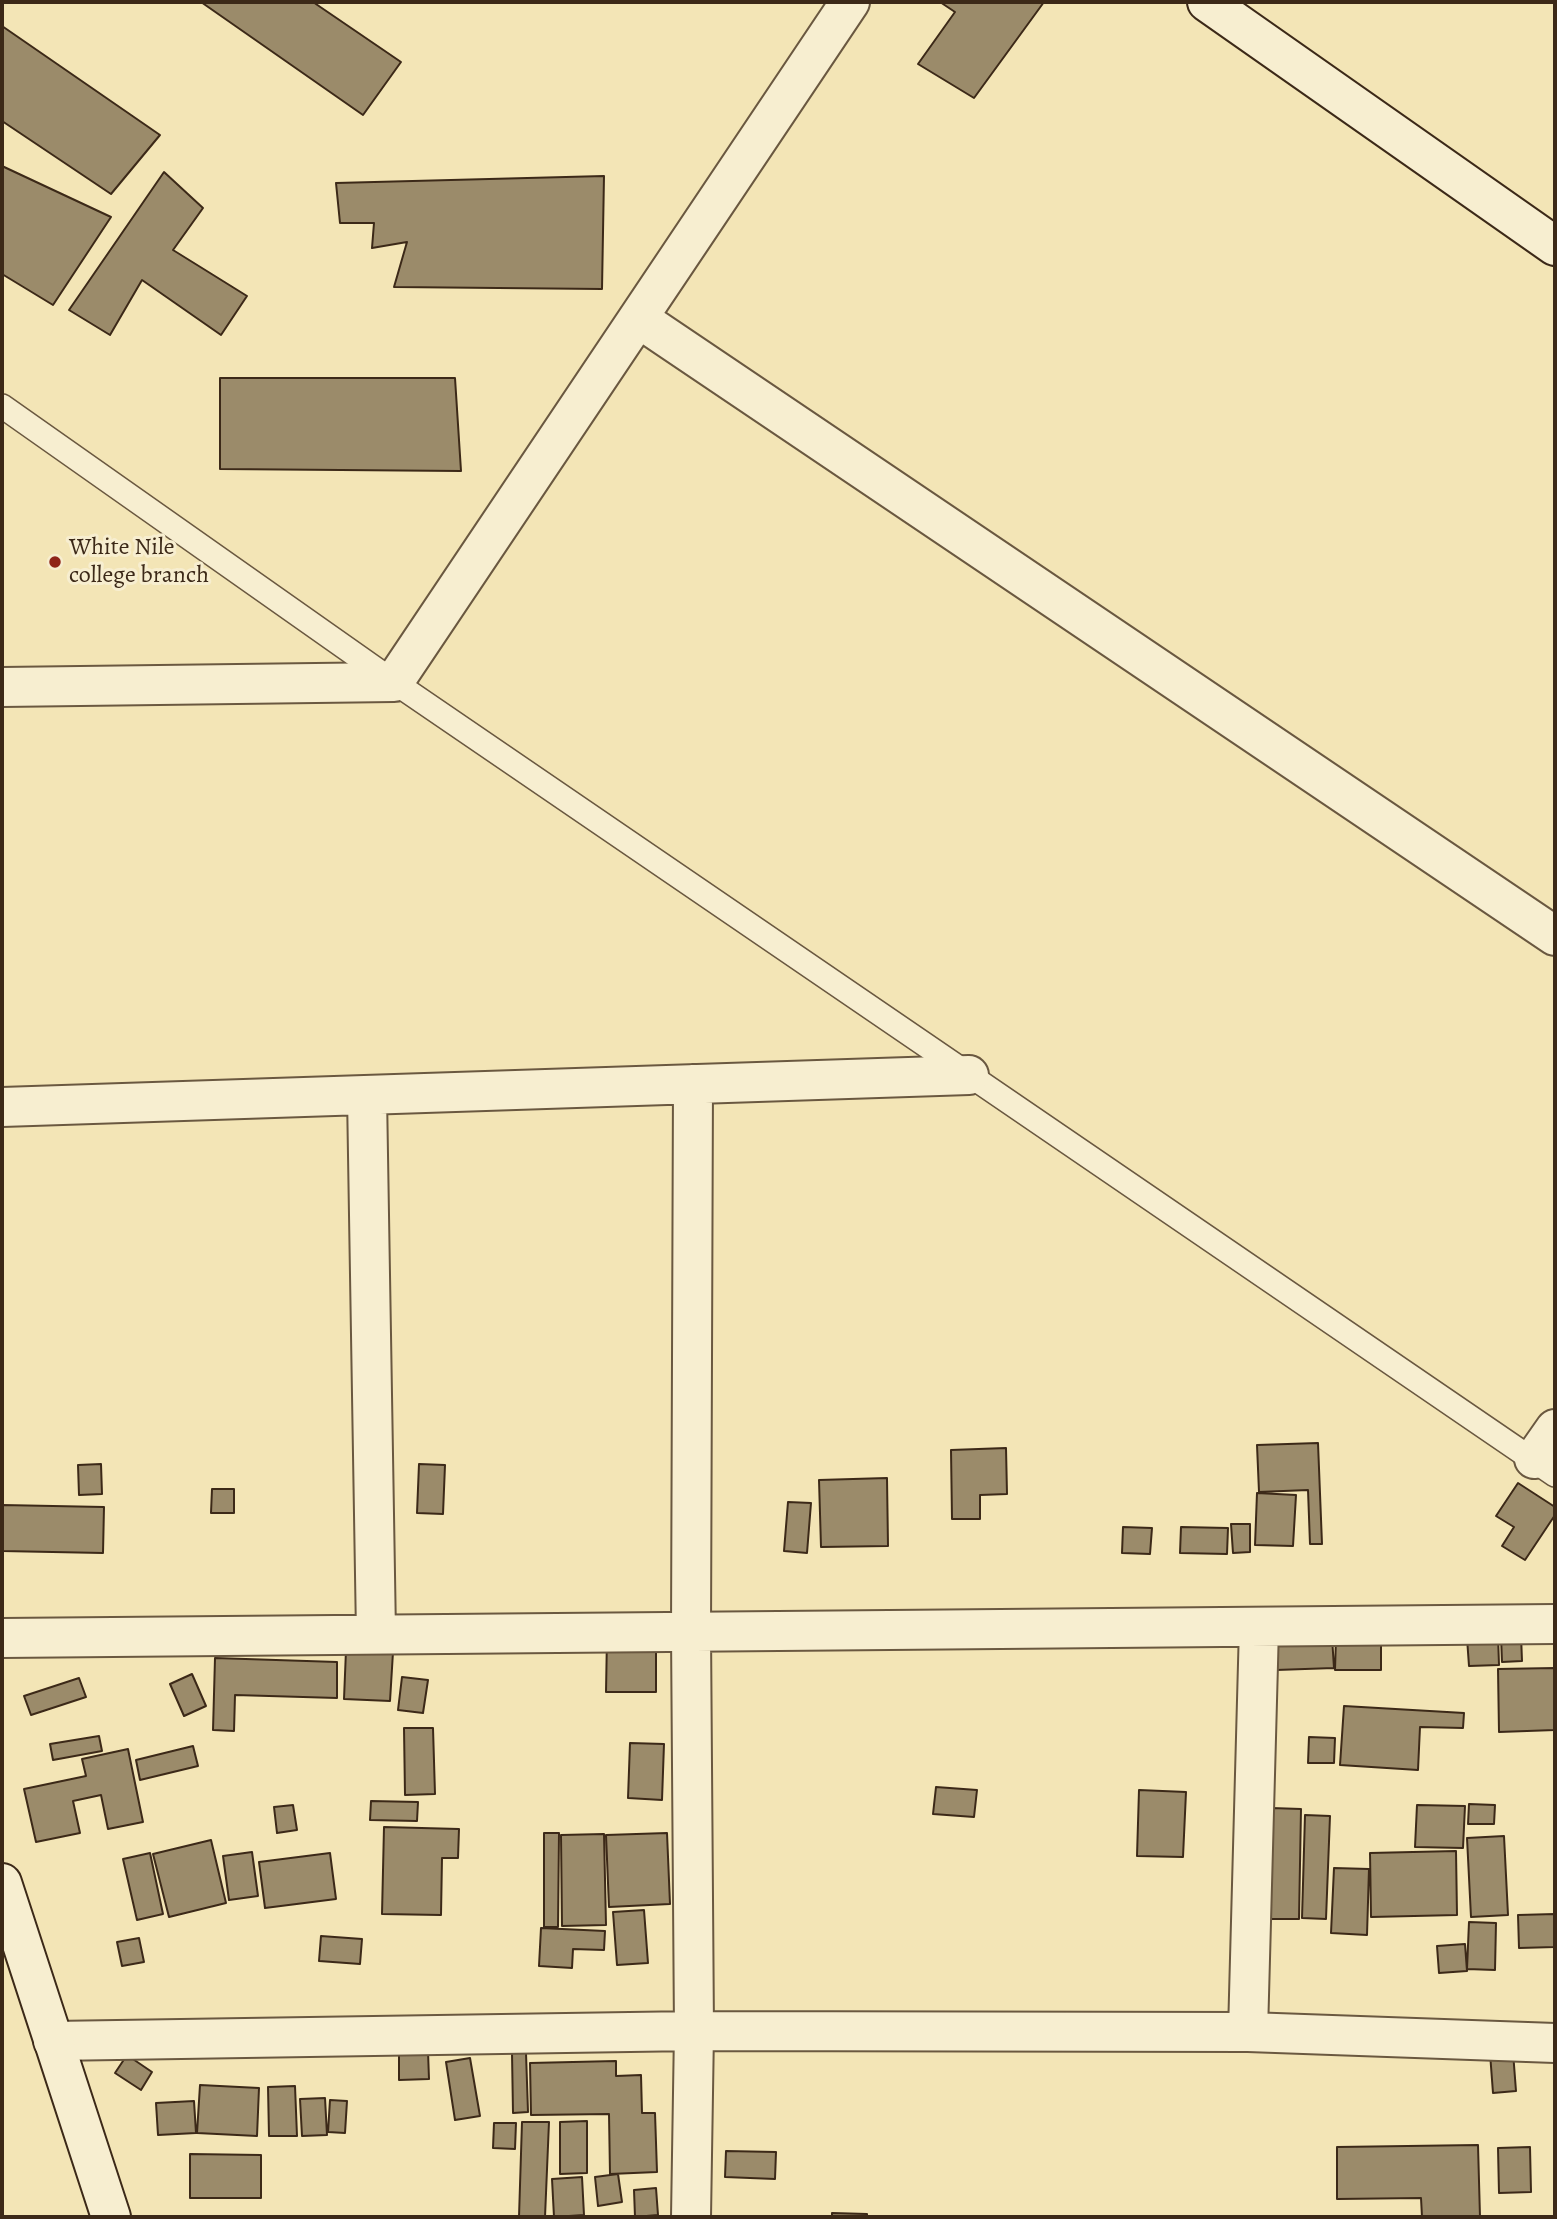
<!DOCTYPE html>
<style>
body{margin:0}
#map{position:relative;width:1557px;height:2219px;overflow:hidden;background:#f3e5b6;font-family:Alegreya,serif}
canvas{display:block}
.frame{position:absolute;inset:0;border:4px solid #3c2918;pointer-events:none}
</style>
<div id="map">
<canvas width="1557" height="2219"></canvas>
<div class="frame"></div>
</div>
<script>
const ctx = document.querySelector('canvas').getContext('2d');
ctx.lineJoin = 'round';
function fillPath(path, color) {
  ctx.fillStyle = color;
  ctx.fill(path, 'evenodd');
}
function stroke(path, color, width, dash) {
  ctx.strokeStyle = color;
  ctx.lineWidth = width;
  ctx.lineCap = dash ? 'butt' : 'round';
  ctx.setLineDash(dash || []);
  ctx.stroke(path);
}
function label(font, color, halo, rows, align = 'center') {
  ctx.font = font + ' Alegreya,serif';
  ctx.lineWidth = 6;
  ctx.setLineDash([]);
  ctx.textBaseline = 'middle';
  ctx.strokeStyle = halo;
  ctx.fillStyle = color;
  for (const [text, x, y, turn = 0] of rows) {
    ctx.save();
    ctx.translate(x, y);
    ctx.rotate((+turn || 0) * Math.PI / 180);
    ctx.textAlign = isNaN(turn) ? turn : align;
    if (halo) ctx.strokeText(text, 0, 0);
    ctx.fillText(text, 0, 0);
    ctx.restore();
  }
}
const building = new Path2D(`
 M201,2h112l88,60 -38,53z
 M940,2h104l-70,96 -56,-34 37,-52z
 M2,26l158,109 -49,59 -109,-73z
 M2,166l109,51 -58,88 -51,-31z
 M164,172l39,36 -30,42 74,46 -26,39 -79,-55 -32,55 -41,-25z
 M604,176l-2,113 -208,-2 13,-45 -35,6 2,-25h-34l-4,-40z
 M220,378h235l6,93 -241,-2z
 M1318,1443l4,101h-12l-2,-54 -49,2 -2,-47z
 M1006,1448l1,46 -27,1v24h-28l-1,-69z
 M101,1464l1,30 -23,1 -1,-30z
 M419,1464l26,1 -2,49 -26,-1z
 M887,1478l1,68 -67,1 -2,-67z
 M1518,1483l37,24v8l-30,45 -23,-14 12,-19 -18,-11z
 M212,1489h22v24h-23z
 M1257,1493l39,2 -3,51 -38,-1z
 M788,1502l23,1 -4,50 -23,-2z
 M2,1505l102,2 -1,46 -101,-2z
 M1231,1524h19v28l-17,1z
 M1123,1527l29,1 -2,26 -28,-1z
 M1181,1527l47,1 -1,26 -47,-1z
 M1521,1635l1,26 -20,1 -1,-26z
 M607,1636h49v56h-50z
 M1498,1636l1,29 -30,1 -2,-28z
 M1332,1637l2,31 -58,2 -1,-32z
 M1336,1637l45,1v32h-46z
 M346,1650l47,2 -3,49 -46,-2z
 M215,1658l122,4v36l-102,-3 -1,36 -21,-1z
 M1555,1668v62l-56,2 -1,-63z
 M192,1674l14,32 -22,10 -14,-32z
 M402,1677l26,3 -5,33 -25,-3z
 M79,1678l7,19 -55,18 -7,-19z
 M1344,1706l120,7 -1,15 -43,-1 -2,43 -78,-5z
 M404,1728h29l2,66 -30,1z
 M99,1736l3,15 -49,9 -3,-16z
 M1309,1737l26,1 -1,25h-26z
 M630,1743l34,1 -2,56 -34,-2z
 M193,1746l5,20 -58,14 -4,-20z
 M128,1749l15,73 -35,7 -7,-34 -28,6 7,32 -44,9 -12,-53 62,-13 -4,-17z
 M936,1787l41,3 -3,27 -41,-3z
 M1139,1790l47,2 -3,65 -46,-1z
 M371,1801l47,1 -1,19 -47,-1z
 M1469,1804l26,1 -1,19h-26z
 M293,1805l4,25 -20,3 -3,-26z
 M1417,1805l48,1 -2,42 -48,-1z
 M1271,1808l30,1 -2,110h-31z
 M1305,1815l25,1 -4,103 -24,-1z
 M384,1827l75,2 -1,29h-16l-1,57 -59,-1z
 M544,1833h15l-1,94h-14z
 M667,1833l3,71 -61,3 -3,-72z
 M604,1834l2,91 -44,1 -1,-91z
 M1504,1836l4,79 -37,2 -4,-79z
 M211,1840l15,63 -57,14 -16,-63z
 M1456,1851l1,64 -86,2 -1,-64z
 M252,1852l6,44 -29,4 -6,-44z
 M150,1853l13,61 -26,6 -14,-61z
 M330,1853l6,46 -71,9 -6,-46z
 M1334,1868l35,1 -2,66 -36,-2z
 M644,1910l4,53 -31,2 -4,-53z
 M1555,1914v33l-36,1 -1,-33z
 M1469,1922l27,1 -1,47 -28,-1z
 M541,1928l64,3 -1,19 -31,-1 -1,19 -33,-2z
 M321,1936l41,3 -2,25 -41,-3z
 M139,1938l5,24 -22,4 -5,-24z
 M1465,1944l2,27 -28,2 -2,-27z
 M428,2051l1,28 -30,1v-28z
 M1513,2052l3,39 -23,2 -3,-40z
 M512,2053h14l2,59 -15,1z
 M127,2055l25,17 -11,18 -26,-17z
 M470,2058l10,58 -25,4 -9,-58z
 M616,2061v15l25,-1 1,38h13l2,59 -47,2 -1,-60 -78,1 -1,-52z
 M200,2085l59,3 -2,48 -60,-3z
 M295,2086l2,50h-28l-1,-49z
 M325,2098l2,37 -25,1 -2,-37z
 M330,2100l17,1 -2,32 -17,-1z
 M194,2101l2,32 -38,2 -2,-32z
 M587,2121v52l-27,1v-52z
 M522,2122h27l-4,95h-26z
 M494,2123h22l-1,26 -22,-1z
 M1478,2145l2,72h-58l-1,-19 -84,1v-52z
 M1530,2147l1,45 -32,1 -1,-45z
 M726,2151l50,1 -1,27 -50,-2z
 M190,2154l71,1v43h-71z
 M618,2174l4,28 -24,4 -3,-29z
 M582,2177l2,38 -30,2 -2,-38z
 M656,2188l2,27 -23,2 -1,-27z
 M832,2213l35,1v3h-35z`);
const lane = new Path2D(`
 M2,406l392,276 1161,793`);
const street = new Path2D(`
 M638,318l917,618
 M2,687l392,-5 456,-680
 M367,1095l9,539
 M2,1107l967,-32
 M1534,1459l21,-30
 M2,1638l1553,-14
 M1248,2032l11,-405
 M53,2041l641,-10 554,1 307,11
 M691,2217l3,-186 -3,-399 2,-548`);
const secondary = new Path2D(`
 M1207,2l348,244
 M2,1883l109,334`);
const markers = [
 [55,562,7,"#8f2418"]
];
const poiNames = [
 ["White Nile",69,548],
 ["college branch",69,576]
];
fillPath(building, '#9b8b6a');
stroke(building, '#3c2918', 2);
stroke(lane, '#6a5840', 26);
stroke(street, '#6a5840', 42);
stroke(secondary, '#3c2918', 42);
stroke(lane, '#f7eed0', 23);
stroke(street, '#f7eed0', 38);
stroke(secondary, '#f7eed0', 38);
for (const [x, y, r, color] of markers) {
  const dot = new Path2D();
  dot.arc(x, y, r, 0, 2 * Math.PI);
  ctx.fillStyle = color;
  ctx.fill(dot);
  stroke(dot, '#f7eed0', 2.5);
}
label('24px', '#3c2918', '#f7eed0', poiNames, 'left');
</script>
